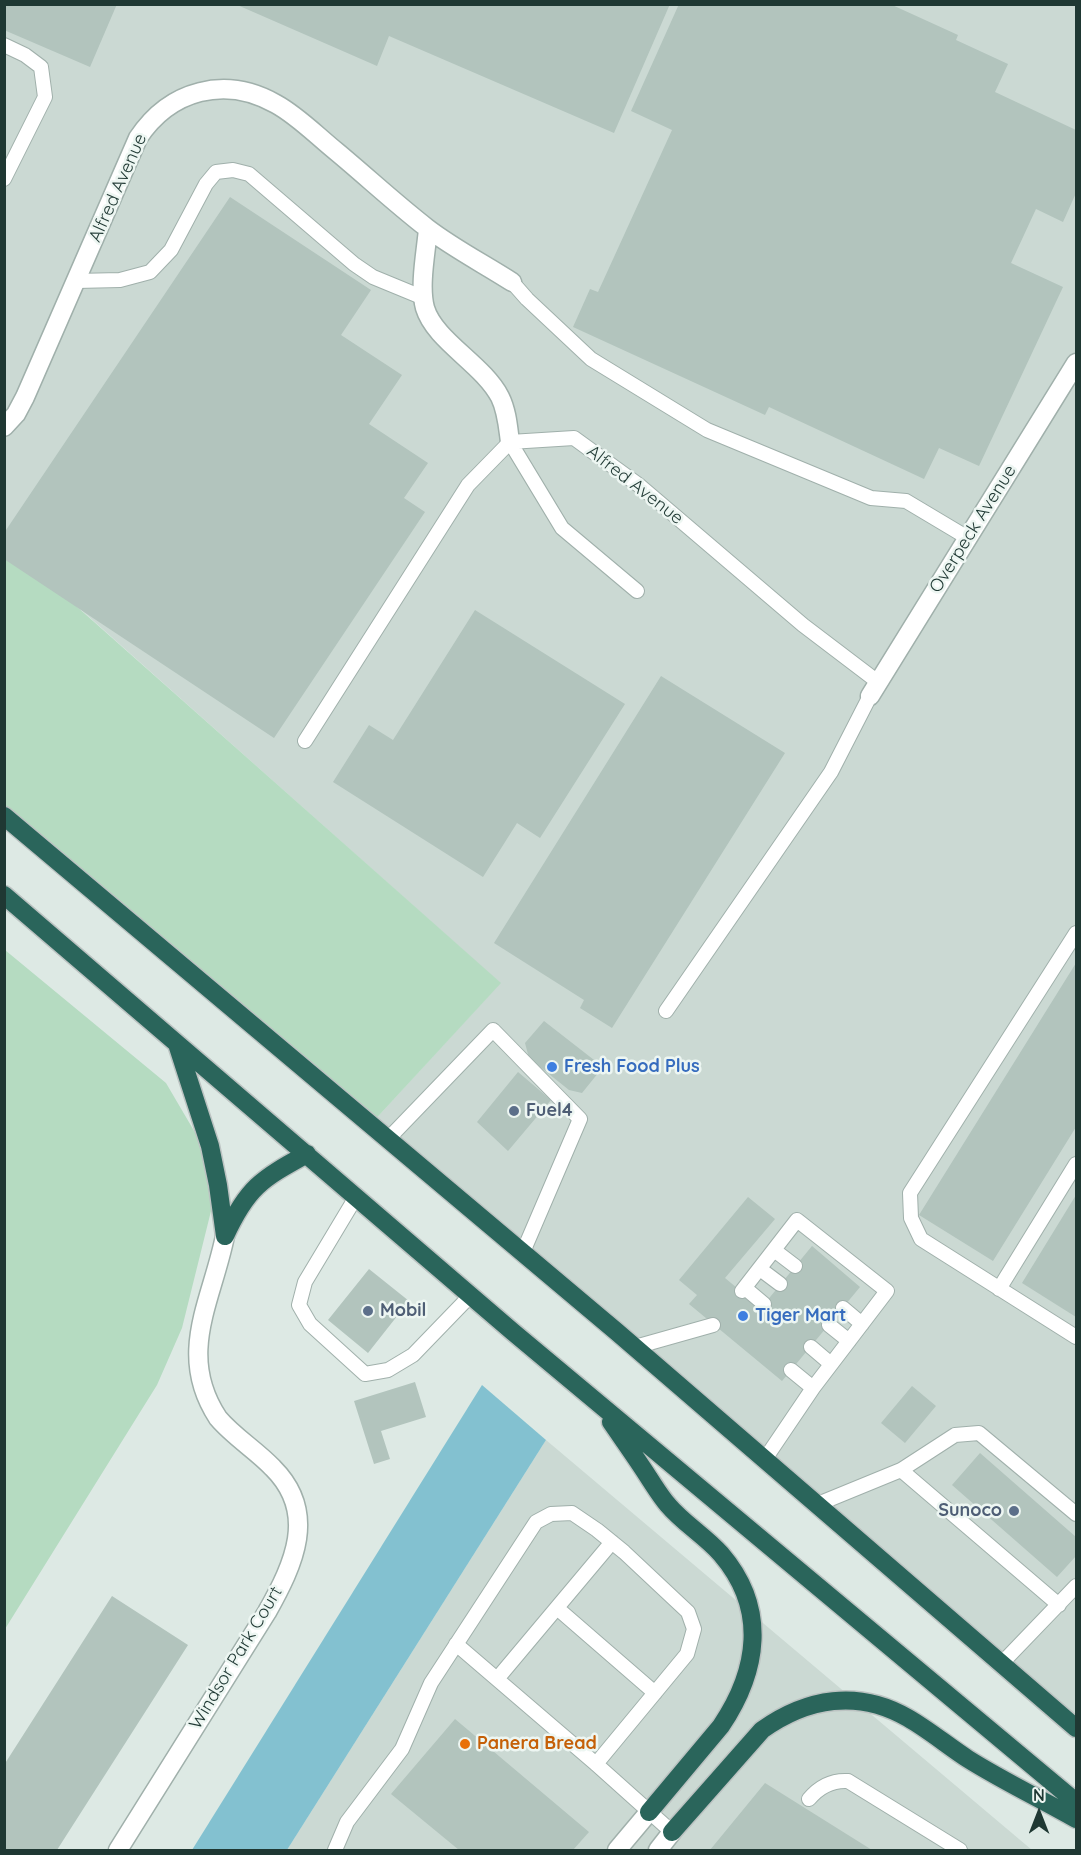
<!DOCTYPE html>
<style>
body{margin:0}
#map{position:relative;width:1081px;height:1855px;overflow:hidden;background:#dde9e4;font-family:Quicksand,sans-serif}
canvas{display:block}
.frame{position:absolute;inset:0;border:6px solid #1f3833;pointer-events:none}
.north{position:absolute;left:1009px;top:1783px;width:60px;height:60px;-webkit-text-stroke:4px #edf6f2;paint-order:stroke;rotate:0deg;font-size:16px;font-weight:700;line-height:24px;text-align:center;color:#1f3833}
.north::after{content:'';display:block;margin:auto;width:21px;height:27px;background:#1f3833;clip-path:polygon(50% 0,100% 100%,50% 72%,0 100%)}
</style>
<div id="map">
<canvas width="1081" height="1855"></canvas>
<div class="frame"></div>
<div class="north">N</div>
</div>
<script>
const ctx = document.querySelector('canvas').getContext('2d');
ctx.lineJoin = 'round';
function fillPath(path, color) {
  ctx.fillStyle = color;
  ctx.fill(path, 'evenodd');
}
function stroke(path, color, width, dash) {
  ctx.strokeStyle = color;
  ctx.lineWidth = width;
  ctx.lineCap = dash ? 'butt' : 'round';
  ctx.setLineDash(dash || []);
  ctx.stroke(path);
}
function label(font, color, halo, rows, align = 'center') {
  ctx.font = font + ' Quicksand,sans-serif';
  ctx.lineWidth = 5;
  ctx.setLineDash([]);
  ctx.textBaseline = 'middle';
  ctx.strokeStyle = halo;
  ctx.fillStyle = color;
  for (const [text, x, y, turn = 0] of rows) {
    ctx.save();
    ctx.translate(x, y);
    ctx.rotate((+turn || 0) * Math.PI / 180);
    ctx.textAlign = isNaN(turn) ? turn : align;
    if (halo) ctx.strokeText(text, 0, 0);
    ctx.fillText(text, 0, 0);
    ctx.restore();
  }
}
const built = new Path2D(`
 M5,5h1071v1723l-705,-604 129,-141 -495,-441z
 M546,1440l486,410h-745z`);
const green = new Path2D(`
 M4,542l497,441 -130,141 -366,-308z
 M5,950l161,133 34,58 12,66 -30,121 -25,57 -152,244z`);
const water = new Path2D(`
 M482,1385l64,55 -259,410h-95z`);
const building = new Path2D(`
 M4,4h113l-27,63 -86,-37z
 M235,4h435l-56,129 -225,-97 -12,30z
 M679,4h211l68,31 -2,5 52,24 -13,28 81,38v63l-13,29 -27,-13 -25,54 52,24 -84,179 -40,-18 -15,31 -155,-72 -4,8 -192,-88 17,-38 8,3 74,-162 -41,-19z
 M230,197l141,93 -30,45 61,40 -33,49 59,39 -24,35 21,14 -151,226 -270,-179v-26z
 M475,610l150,94 -85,134 -23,-15 -34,54 -150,-95 36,-57 24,15z
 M661,676l124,77 -173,275 -32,-20 4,-8 -90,-57z
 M1076,963v164l-83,134 -74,-46z
 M544,1021l59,46 -21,26 -13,-3 -40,-32 -4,-15z
 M518,1072l33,28 -43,51 -31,-29z
 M1076,1195v122l-54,-34z
 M748,1197l27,22 -50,59 36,30 51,-62 48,41 -78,94 -93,-77 8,-9 -18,-15z
 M369,1269l40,32 -41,52 -40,-33z
 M415,1382l11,35 -45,14 9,28 -16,5 -20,-63z
 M912,1386l24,20 -31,37 -24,-20z
 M980,1453l96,84v19l-19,21 -105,-92z
 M112,1596l76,49 -131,205h-53v-85z
 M455,1719l134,113 -16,18h-114l-68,-56z
 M765,1783l107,67h-162z`);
const lane = new Path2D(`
 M4,45l21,10 16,12 4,30 -41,82
 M76,281l44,-1 30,-8 21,-22 35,-66 10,-12 17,-2 16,4 105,90 19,13 51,21
 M512,282l15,17 64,60 116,71 164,68 35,3 62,37
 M510,442l64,-4 66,48 163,139 75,57
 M510,442l52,86 75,63
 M305,741l163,-256 42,-43
 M1076,933l-166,260 1,25 10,21 155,98
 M666,1011l165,-239 39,-76
 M388,1139l105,-109 87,89 -57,133
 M356,1197l-51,85 -6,23 11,19 55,50 23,-4 25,-15 58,-60
 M774,1250l21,16
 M760,1269l20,15
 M745,1288l19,16
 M999,1289l77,-125
 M742,1291l55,-71 90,71 -74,97 -48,71
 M843,1308l19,16
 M829,1325l20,16
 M635,1347l78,-22
 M811,1347l20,17
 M791,1370l22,18
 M901,1470l158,135
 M818,1504l83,-34 54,-35 24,-2 97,81
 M557,1608l98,85
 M456,1644l140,120 76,68
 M1002,1663l74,-77
 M497,1679l115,-137
 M809,1799c10,-12 23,-19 39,-18l112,69
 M335,1850l12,-28 55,-73 29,-66 105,-161 15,-8 21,-1 25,17 27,22 64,60 6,17 -7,25 -91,110`);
const street = new Path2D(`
 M428,229c-2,23 -9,57 -3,79 10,33 58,56 75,89 7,14 8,30 10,45
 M4,427l12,-13 9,-17 113,-259c32,-48 87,-63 138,-34 22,12 41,32 61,48 30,25 59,52 90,76 26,20 57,36 85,54
 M870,696l206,-333
 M118,1850l149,-238c27,-48 51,-99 6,-144 -17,-18 -39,-31 -55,-50 -42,-64 -6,-117 7,-182
 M617,1850l32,-38
 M658,1850l14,-18`);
const highway = new Path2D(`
 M4,816l613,516 459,396
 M4,895l509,437 563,470
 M177,1044l33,102 8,39 7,51
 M225,1236c22,-48 36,-57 82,-82
 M611,1422c13,19 26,37 38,56 6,9 12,19 19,27 15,18 37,31 53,49 47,55 37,117 0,172l-72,86
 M672,1832l90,-102c45,-32 96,-41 146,-12 21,12 40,28 60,41 35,22 73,40 108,60`);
const markers = [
 [552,1067,6,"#3f7fe0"],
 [514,1111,6,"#5c6f8a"],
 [368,1311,6,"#5c6f8a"],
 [743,1316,6,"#3f7fe0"],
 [1014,1511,6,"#5c6f8a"],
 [465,1744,6,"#e8710a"]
];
const streetNames = [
 ["Alfred Avenue",118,188,-66],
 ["Alfred Avenue",635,485,38],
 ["Overpeck Avenue",973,529,-58],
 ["Windsor Park Court",236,1658,-59]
];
const shopNames = [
 ["Fresh Food Plus",564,1067],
 ["Tiger Mart",755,1316]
];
const serviceNames = [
 ["Fuel4",526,1111],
 ["Mobil",380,1311],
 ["Sunoco",1002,1511,"right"]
];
const foodNames = [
 ["Panera Bread",477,1744]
];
fillPath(built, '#cbd9d3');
fillPath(green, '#b5dbc1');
fillPath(water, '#83c1d0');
fillPath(building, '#b2c4bd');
stroke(lane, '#a0b0ab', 16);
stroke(street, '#a0b0ab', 21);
stroke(highway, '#bcc3c2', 21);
stroke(lane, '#fff', 14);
stroke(street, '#fff', 18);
stroke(highway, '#2a655b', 18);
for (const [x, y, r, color] of markers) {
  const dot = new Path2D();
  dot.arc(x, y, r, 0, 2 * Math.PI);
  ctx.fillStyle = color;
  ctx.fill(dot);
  stroke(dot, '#edf6f2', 2);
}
label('18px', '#1f3833', '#edf6f2', streetNames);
label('bold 18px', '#366cbe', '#edf6f2', shopNames, 'left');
label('bold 18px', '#4e5e75', '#edf6f2', serviceNames, 'left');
label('bold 18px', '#c56008', '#edf6f2', foodNames, 'left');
</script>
